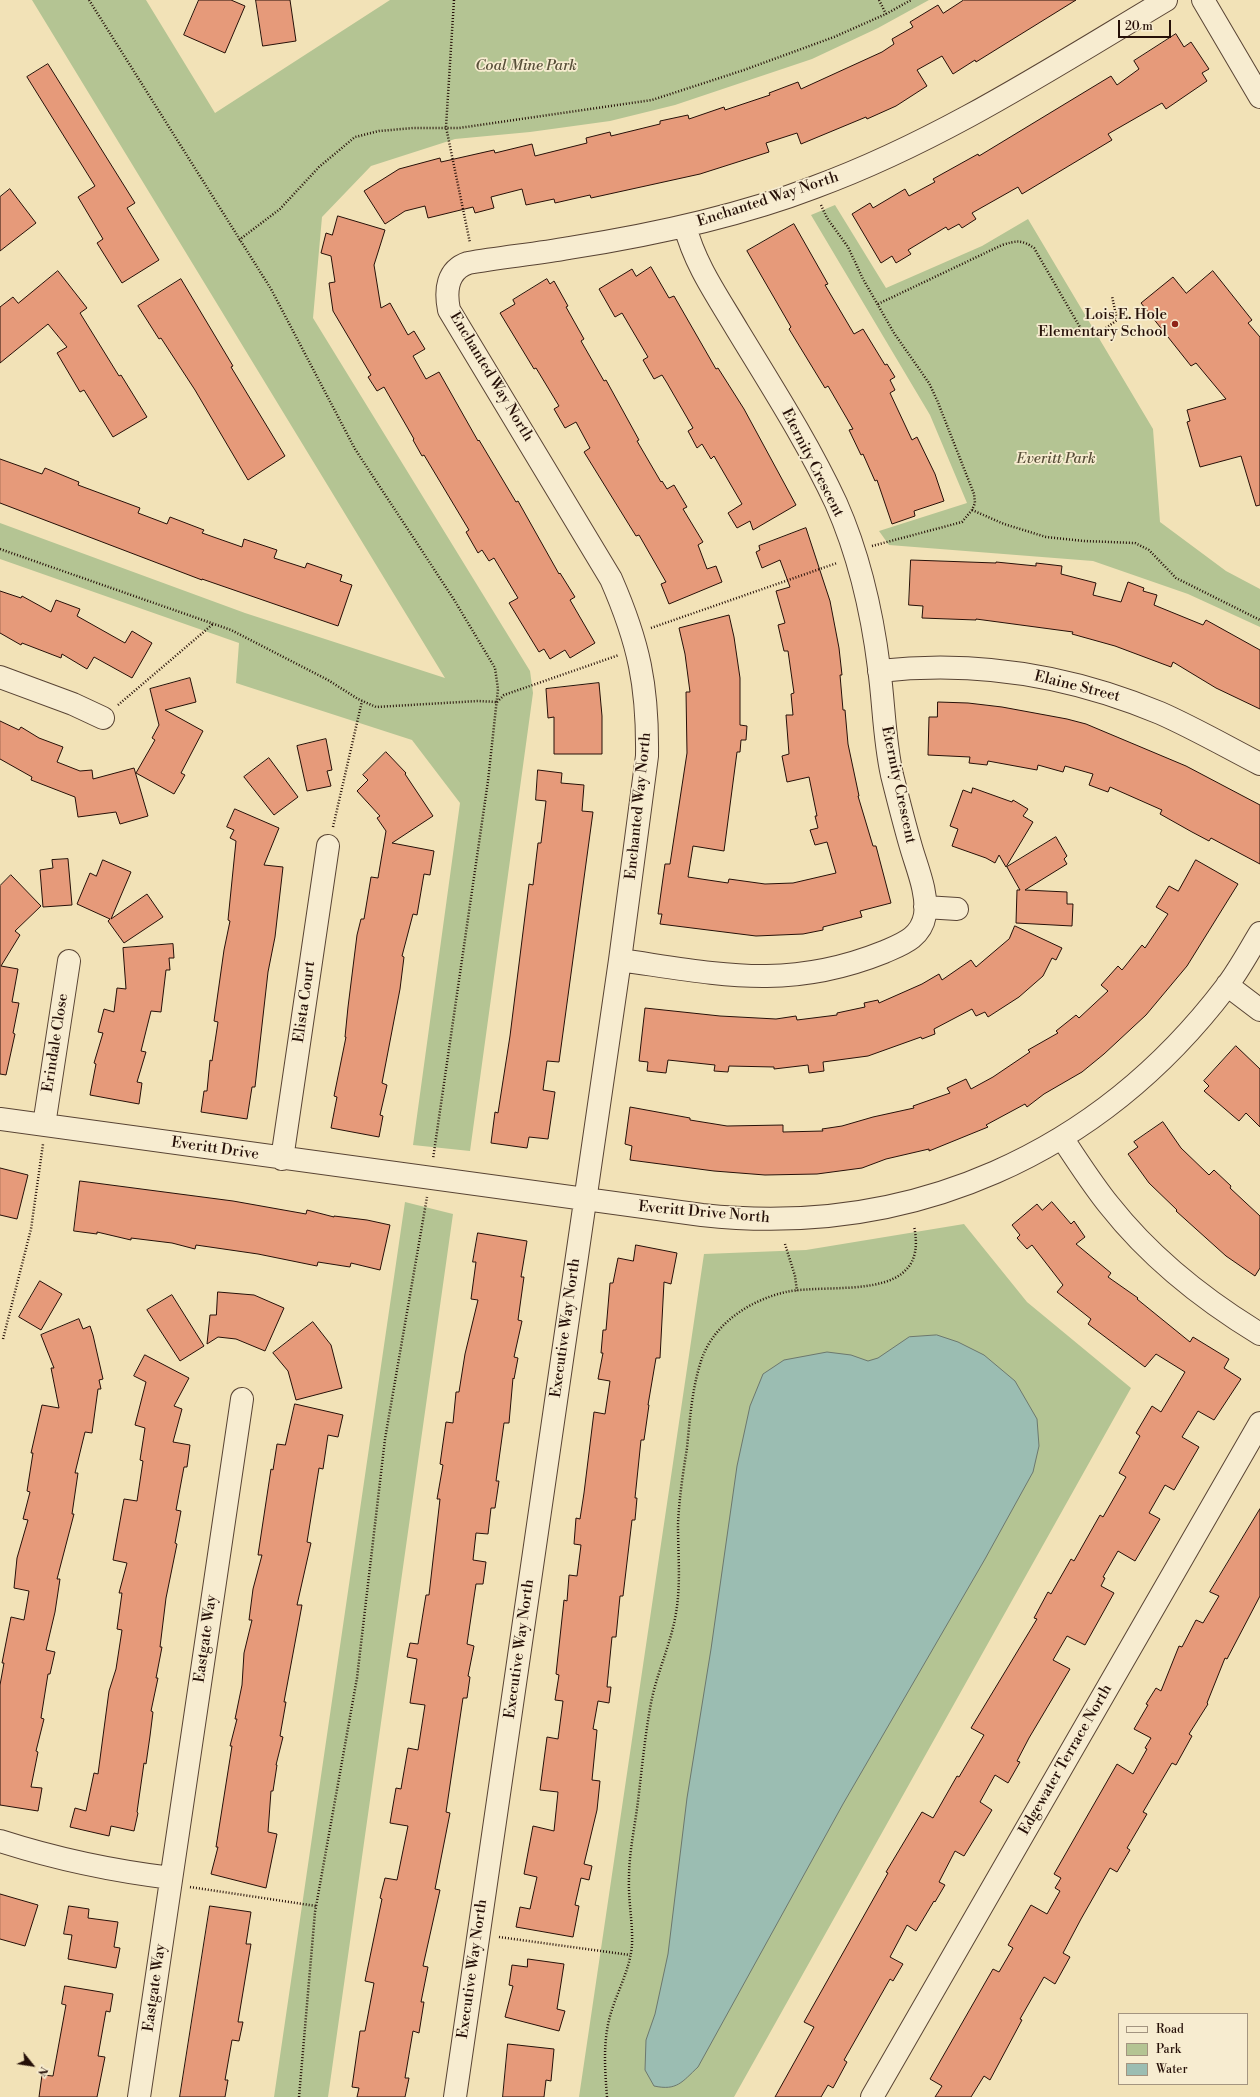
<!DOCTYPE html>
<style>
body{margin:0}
#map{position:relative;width:1260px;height:2097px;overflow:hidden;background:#f2e2b7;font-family:"Libre Bodoni",serif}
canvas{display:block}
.legend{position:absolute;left:1118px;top:2013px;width:130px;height:72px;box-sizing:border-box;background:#f7ecd0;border:1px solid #a39480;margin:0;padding:5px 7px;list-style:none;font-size:12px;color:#261008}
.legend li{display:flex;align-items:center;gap:8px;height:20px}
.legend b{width:20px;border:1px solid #a39480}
.north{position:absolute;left:12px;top:2045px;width:40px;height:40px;-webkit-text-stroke:3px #f7ecd0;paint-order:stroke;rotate:120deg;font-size:11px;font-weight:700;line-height:16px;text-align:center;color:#261008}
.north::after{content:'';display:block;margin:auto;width:14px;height:18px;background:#261008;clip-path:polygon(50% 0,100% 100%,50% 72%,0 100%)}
.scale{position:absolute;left:1118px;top:20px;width:53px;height:18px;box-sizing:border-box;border:2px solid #261008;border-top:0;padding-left:5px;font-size:12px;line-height:14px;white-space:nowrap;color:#261008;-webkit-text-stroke:3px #f7ecd0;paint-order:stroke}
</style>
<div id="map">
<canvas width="1260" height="2097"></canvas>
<ul class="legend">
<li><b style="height:5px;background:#f7ecd0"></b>Road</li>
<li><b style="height:11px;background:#b4c493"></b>Park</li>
<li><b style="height:11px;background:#9bbdb2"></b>Water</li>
</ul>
<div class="north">N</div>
<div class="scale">20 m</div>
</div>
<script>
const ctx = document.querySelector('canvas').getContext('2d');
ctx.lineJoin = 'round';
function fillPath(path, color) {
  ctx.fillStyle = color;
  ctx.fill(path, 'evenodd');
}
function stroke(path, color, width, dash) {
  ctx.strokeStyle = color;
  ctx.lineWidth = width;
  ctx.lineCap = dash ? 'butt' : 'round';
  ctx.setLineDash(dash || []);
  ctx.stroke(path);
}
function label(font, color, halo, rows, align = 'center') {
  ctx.font = font + ' "Libre Bodoni",serif';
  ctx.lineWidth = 3.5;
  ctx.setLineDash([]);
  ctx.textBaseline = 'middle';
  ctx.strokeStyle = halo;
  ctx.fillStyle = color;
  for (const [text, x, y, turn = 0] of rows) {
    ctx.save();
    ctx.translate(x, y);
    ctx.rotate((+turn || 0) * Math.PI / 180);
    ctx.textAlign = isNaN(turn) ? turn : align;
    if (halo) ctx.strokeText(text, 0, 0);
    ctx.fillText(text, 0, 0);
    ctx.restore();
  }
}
const green = new Path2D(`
 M32,0h114l69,113 175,-113h539l-51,28 -66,31 -137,46 -65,16 -80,11 -75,7 -84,27 -49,51 -9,101 217,353 3,22 -63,458 -57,-6 47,-342 -48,-63 -176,-57 3,-40 -239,-84v-36l245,90 200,65z
 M835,205l51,83 96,-42 46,-27 125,210 7,93 66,49 34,18v38l-72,-33 -95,-33 -204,-16 -10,-14 88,-28 -37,-88 -119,-200z
 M405,1202l48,12 -125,883h-54z
 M964,1224l63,78 104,86 -397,709h-155l125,-843 102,-4z`);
const water = new Path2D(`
 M937,1335l21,7 26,13 31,26 22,38 2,27 -6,26 -48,87 -142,245 -145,263c-16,15 -21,24 -44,19l-9,-16 1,-30 9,-26 13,-60 19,-156 24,-149 26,-183 13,-60 13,-32 21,-14 43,-8 24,3 17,6 10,-3 31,-21z`);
const building = new Path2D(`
 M199,0h32l14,6 -20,47 -41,-18z
 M256,0h34l6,41 -33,5z
 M964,0h112l-100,62 -1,-2 -22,14 -11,-18 -25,14 10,16 -31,20 -29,13 -1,-2 -65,27 -4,-11 -31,10 3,9 -69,22 -109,24 -1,-3 -35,8 -1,-4 -28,6 -4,-16 -31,8 3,11 -19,5 -2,-6 -45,11 -3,-12 -20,5 -20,13 -21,-33 35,-22 41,-11 1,4 53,-12 1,3 37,-9 3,12 52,-13 -1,-5 24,-6 1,4 49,-12v-3l28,-6 1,4 35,-12 1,3 45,-15 -1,-2 29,-11 3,7 81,-37 12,-8 -2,-5 21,-12 -3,-5 28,-17 5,8z
 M1176,34l8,13 7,-5 18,27 -7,4 5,8 -41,28 -4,-6 -54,31 4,6 -90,54 -4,-7 -46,26 4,6 -14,9 -3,-4 -11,6 -2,-3 -38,23 3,4 -15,9 -4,-7 -11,7 -29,-49 18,-11 3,5 32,-19 4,7 26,-14 -2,-3 45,-25 1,2 132,-80 6,9 22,-16 -5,-8z
 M48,64l87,139 -8,5 32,52 -37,23 -25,-40 6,-4 -25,-42 17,-11 -68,-109z
 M10,189l26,34 -36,28v-54z
 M338,216l47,14 -11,35 7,43 9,-5 18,32 6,-4 11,18 -12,7 13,23 13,-7 39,69 1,-1 37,62 2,-1 41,73 1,-1 15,24 -5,3 25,43 -25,15 -5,-8 -15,9 -6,-10 -5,3 -30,-49 9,-5 -24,-40 -5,3 -7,-11 -4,3 -12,-21 3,-2 -45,-75 -2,1 -9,-16 1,-1 -30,-52 -7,4 -9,-14 3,-2 -38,-64 -4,-28 6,-1 -4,-26 -10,-3 5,-20 6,2z
 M794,224l34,60 -3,1 29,49 9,-5 22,36 2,-1 8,13 -5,3 5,10 -5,3 22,47 5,-3 18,37 9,27 -30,10 1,5 -23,8 -15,-44 -2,1 -12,-27 -2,1 -12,-25 4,-1 -25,-43 -3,2 -36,-59 2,-2 -44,-76z
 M651,267l18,31 5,-2 42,73 2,-1 26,41 52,96 -43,25 -3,-9 -13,7 -9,-15 14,-9 -28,-48 -3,3 -9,-15 -5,4 -9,-17 5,-3 -26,-45 -5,-8 -8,4 -11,-19 5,-3 -26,-44 -7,4 -16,-28 33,-20 4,7z
 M58,271l29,37 -7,5 39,63 2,-1 26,42 -34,20 -29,-47 -4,2 -23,-39 10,-6 -19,-23 -48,39v-56l13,-10 5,6z
 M1213,271l39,49 -4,3 12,14v168l-4,1 -15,-50 -41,11 -13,-45 3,-1 -3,-11 39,-11 -30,-36 -5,3 -50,-63 32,-26 13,16z
 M181,279l52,87 -2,1 54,89 -37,24 -53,-90 -34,-52 -2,1 -21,-33z
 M547,279l3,5 4,-3 14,25 -2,1 18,32 -3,2 23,40 2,-1 33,60 -2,1 24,41 1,-1 5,8 7,-4 13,22 -4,2 20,33 -5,3 9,24 9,-3 6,16 -53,22 -8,-20 5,-2 -27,-47 -3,1 -52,-84 6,-4 -14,-26 -11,6 -11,-19 5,-3 -23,-38 -2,1 -34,-56 15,-9 -2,-4z
 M0,459l42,15 3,-6 34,14 -1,3 62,23 -2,5 29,11 3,-7 34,13 -2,3 40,14 2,-8 33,11 -3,8 31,10 2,-5 35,12 -2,6 12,4 -14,41 -136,-47v1l-202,-77z
 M806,528l24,73 9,47 3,27h-2l3,35h2l3,34 11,52h-1l15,50h3l15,57 -31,8 2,6 -39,10v3l-20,4 -47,2 -96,-12 2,-10h-4l7,-50h5l17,-111 -1,-61h4l-5,-38 -6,-26 50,-13 5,22 6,41v47l7,1 -1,14h-5l-1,12h-3l-13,99 -31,-5 -5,31 40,6 1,-4 36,5 28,-1 43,-10 -9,-31 -12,3 -5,-15 8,-2 -3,-12h2l-8,-39 -22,5 -5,-26 7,-2 -3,-39h7l-2,-21 3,-1 -6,-42h-4l-6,-26 7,-2 -9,-32 14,-4 -10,-27 -18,8 -6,-16 4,-2 -1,-4z
 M911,560l85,3v-1l40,4v-3l26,3 -1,8 35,9 -3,12 28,7 7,-20 16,6 -1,3 14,4 -3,10 49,20 3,-5 54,30v59l-44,-21 -43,-26 -2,5 -56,-21 -43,-12 1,-2 -97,-13v1l-54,-2 1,-12 -14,-1z
 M0,591l21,7 1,-2 29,16 5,-12 24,9 -3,7 48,27 7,-12 20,12 -20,35 -38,-21 -7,12 -25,-15 -1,4 -39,-15 -1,2 -21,-12z
 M190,678l6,24 -31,8 38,21 -22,42 4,2 -11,19 -38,-21 19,-33 -3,-2 7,-13 -9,-36z
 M599,683l3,33v38h-48v-37l-6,1 -2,-29z
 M938,702l30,1 34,4 65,12 19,5 100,42 74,39v59l-49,-26 -2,3 -17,-9 -32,-18 2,-4 -52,-23 -2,5 -19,-7 4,-11 -28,-8 -2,6 -25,-7 -1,5 -49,-9 -1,4 -18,-2 1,-6 -42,-2 1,-38h8z
 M0,721l19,9 2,-3 18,11 24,9 -6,15 23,9 12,-1 1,9 41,-11 14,48 -28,8 -4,-12 -38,5 -3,-20 -44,-17 1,-3 -32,-18z
 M326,739l6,31 -5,1 4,15 -24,5 -10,-45z
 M386,752l20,21 -1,1 28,42 -41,27 42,8 -4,24 -6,-1 -7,41 -4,-1 -11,42 2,1 -4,32 -18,94 5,2 -7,30 3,1 -4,21 -48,-9 6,-31 -3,-1 12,-59h-1l3,-30 9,-72 4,-16h3l7,-42 7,1 8,-47 -9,-13 3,-2 -23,-25 11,-11 -5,-5z
 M269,758l29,39 -24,18 -30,-38z
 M538,770l24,3 -1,10 23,2 -2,26 11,1 -34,250 -12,-1 -4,29 12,2 -7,47 -19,-2 -2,11 -36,-5 4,-31 3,1 12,-77 19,-152 4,1 5,-42h3l5,-42 -10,-1z
 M973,788l39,14 1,-2 15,9 -5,7 10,6 -27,45 -7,-12 -4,8 -9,-5 -34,-12 6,-17 -8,-3 13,-36 8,3z
 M235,809l44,19 -15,37 19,2 -8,70 -7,35 -13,115h-3l-5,32 -46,-7 3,-21h3l3,-31 2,1 6,-39 -4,-1 10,-71 6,-29 -2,-1 8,-79 -6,-3 4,-8 -7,-3z
 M1056,837l11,19 -3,3 3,5 -42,26 42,2v12h6l-1,22 -56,-3 1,-33h3l-13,-23z
 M68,859l4,46 -29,2 -3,-37 13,-2 -1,-8z
 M103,860l28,12 -20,47 36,-25 16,23 -39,26 -16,-22 2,-2 -33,-15 13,-31 6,3z
 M1196,860l42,24 -51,82 -41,49 -42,39 -22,18 -38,22 -17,13 -2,-3 -39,21 2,2 -59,24v-2l-43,10 -24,9 -45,6 -52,1 -51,-4 -84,-11 2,-14 -7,-2 5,-37 60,11v2l37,6 56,-1v7l40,-1 -1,-2 20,-3 31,-9 41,-9 -1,-2 37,-13 -3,-5 19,-9 5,10 22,-12 37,-25 -2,-2 30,-17 -2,-2 20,-16 3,3 29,-27 -7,-6 17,-19 4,4 20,-25 3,3 23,-34 -12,-7 13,-21 9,5z
 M11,875l30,31 -26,25 5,4 -19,31 17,3 -6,33 7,1 -6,30 2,1 -9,41 -6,-1v-188z
 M1015,926l47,22 -6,12 -4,-2 -9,18 -24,21 -31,20 -3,-5 -9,4 -4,-7 -38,20 1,5 -13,5 -1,-2 -53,19 -45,6 1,9 -15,2 -1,-8 -34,4v-2l-45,-1 -1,6 -14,-1 1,-6 -47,-5 -2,13 -19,-2 1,-9 -9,-1 6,-53 75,8 56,3 20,-3 1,4 40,-5v-2l28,-6 -1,-4 14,-3 1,3 43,-19 17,-10 3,6 29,-20 5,7 33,-28z
 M173,944l1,14h-5l1,12h-4l-5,42 -10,-1 -10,40 5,1 -9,30 5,1 -3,21 -49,-9 6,-31 -2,-1 9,-30 -5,-1 6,-23 10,3 3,-24 9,1 -3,-41z
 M1236,1046l24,23v58l-14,-14 -7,8 -35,-30 5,-5 -5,-5z
 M1163,1122l18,26 28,27 5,-5 17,16 -1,2 30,28v52l-5,8 -29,-20 -50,-45 1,-1 -28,-27 -21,-29 10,-7 -4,-5z
 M0,1168l28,7 -11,44 -17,-4z
 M80,1181l153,20 73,13 1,-4 27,7v-1l33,4 23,5 -10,45 -29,-7 -1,4 -32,-5 -1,4 -59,-12 -62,-9 -1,4 -23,-6 -41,-5v2l-34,-8v2l-23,-3z
 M1052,1202l19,22 3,-3 11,16 -9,7 35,29 -3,4 30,21 -1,1 53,43 3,-5 36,22 -5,9 17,11 -27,41 -16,-9 -16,26 17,10 -25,43 -9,-5 -16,28 11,6 -25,42 -17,-10 -15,26 2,1 -4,8 13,7 -29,52 -18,-9 -14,24 17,9 -41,69 -12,23 3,1 -12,21 -13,-8 -15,27 12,8 -28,46 -9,-5 -16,31 6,3 -10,17 -1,-1 -18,30 -9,-6 -17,32 13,7 -10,17 -3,-2 -46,81 3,2 -14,26 -5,-3 -7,12h-46l39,-70 -10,-5 84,-149 -2,-1 36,-60 11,6 24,-42 2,1 25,-42 -13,-7 66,-109 -3,-1 14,-26 3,2 20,-35 3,2 26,-46 3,2 23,-40 -7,-4 21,-37 -4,-3 16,-27 9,6 24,-40 -29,-18 -11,13 -57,-43 3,-5 -34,-27 6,-7 -31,-40 -5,4 -10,-11 3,-3 -8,-10 25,-21 5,6z
 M478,1233l49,8 -6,36h3l-6,43 4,1 -8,36 4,1 -4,21 -1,-1 -4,45h-5l-8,58h3l-4,27h-4l-3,26 -12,-1 -3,27 13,2 -3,22h-7l-9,60 7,2 -6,30 2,1 -3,21h-4l-17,114 4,1 -15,76 5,1 -17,76 5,1 -7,35h3l-5,31 -6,-2 -8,47h4l-4,19h-48l2,-9 -7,-1 8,-56h5l9,-48 -9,-2 17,-82 -2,-1 5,-20 12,2 11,-54 -18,-3 6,-35 5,1 7,-41 10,2 7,-45 -15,-2 7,-44 -10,-2 3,-14 8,1 8,-49h3l11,-96h-3l6,-34 -3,-1 6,-42 7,1 3,-31h3l6,-38 13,-54 -7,-1 5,-37h-3z
 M636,1245l41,8 -6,31 -7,-2 -4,76h-4l-8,47h1l-5,35h-3l-6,58h2l-2,22h-3l-9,76h-3l-4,41h-4l-5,50h4l-2,16 -11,-2 -5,28 4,1 -5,50 8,1 -3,29 -13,54 8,2 -3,14 -8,-2 -6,27 4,1 -6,31 -57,-10 4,-20 10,2 7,-32 -13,-3 9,-48 21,5 4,-39 -18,-2 7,-53 11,2 5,-38 -8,-1 4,-25 -3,-1 8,-74 3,1 2,-26 8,1 4,-31 -7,-1 2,-26 4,1 4,-26 10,-81 11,2 5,-33 -12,-2 5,-26h-2l2,-23h3l4,-47h3l5,-25 15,3z
 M40,1281l22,13 -21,36 -22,-13z
 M218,1292l36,3 30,13 -19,43 -29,-12 -18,-2 -11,7 3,-29h6z
 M172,1295l32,51 -24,15 -33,-51z
 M79,1319l4,10 7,-3 3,9 10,44 -4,1 2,9h-3l-6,44 -7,-1 -10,41h3l-6,41h2l-17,65h3l-5,33 -9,38 9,2 -5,22h-2l-7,44 3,1 -8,32 2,1 -7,35 11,1 -4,23 -38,-6v-120l4,-22h-2l9,-46 13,3 5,-29 -15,-3 3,-30 11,-38 -5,-1 7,-27 -3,-1 6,-38h-2l11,-48 17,3 -8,-40h3l-13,-33z
 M313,1322l18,23 11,43 -46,12 -8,-29 -15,-18z
 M145,1355l44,23 -15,28 8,3 -9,33 17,3 -3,22h-3l-8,43 5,1 -6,32 2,1 -11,54 -6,49h2l-6,31h2l-7,33 2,1 -3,24 -4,28 -2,-1 -7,49 1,1 -4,18 -23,-5 -2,10 -39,-9 5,-19 11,3 8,-38 4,1 11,-83 7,-22 6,-39 -5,-1 5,-36h-3l8,-30 -14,-3 11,-61 13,2 6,-40 -3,-1 5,-32 -10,-3 11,-43 -12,-6z
 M295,1404l48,11 -5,22 -10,-2 -5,34 -4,-1 -12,74 4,1 -14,62h5l-18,97h2l-6,34 3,1 -7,28h1l-4,26h-2l-3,41 9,2 -11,54 -55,-14 7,-27h-2l16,-101h-2l7,-27h-2l7,-34 2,-32 8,-33h-3l4,-31 9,-34h-4l13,-86 2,1 4,-26 8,1z
 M1260,1509v87l-33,63 -2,-1 -18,45 1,1 -19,30 3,2 -16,29 -4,-2 -29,49 4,2 -20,34 3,2 -13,22 -7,-4 -29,51 -18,34 7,4 -15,27 -11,-7 -24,42 2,1 -32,60 -6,-4 -13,21h-36l7,-11 -12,-7 63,-110 6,3 14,-24 -5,-3 23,-40 16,9 13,-23 -5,-3 6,-10 -7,-4 63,-110 16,10 14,-25 -2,-1 6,-10 -17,-9 14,-24 -2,-1 10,-16 5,3 18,-45 3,1 14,-27 7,3 16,-27 -9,-4z
 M0,1894l38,11 -13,41 -25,-7z
 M69,1906l20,3 -1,9 30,4 -4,25 6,1 -4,20 -48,-9 4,-24 -8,-1z
 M210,1906l41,6 -5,32h5l-13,78h5l-4,19 -7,-1 -7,40h3l-3,17h-45z
 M528,1959l36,5 -7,45 8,2 -6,20 -54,-14 8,-31 -4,-1 3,-20 15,2z
 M65,1986l48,8 -3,18 -4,-1 -8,45 7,1 -8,40h-58l3,-22 11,1 13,-71 -4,-1z
 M508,2044l46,5 -3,32 -5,-1 -2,17h-41z`);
const path = new Path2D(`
 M89,0l182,289 84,160 98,149 42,70 3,21 -10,92 -55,378
 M454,0l-8,127 24,116
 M879,0l7,14
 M821,205l6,13 21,29 15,32 31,54 35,50 8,17 37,94 1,9 -3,7 -10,12 -90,24
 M239,240l41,-31 39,-42 36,-30 24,-6 34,-3h46l193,-28 92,-30 90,-33 52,-23 25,-14
 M878,304l124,-59c14,-4 19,-6 32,3l47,81c14,8 24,0 36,-9l-5,-24
 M972,510l32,14 42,13 38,4 51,2 14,7 27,28 84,42
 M0,549l231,81 97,50 30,19 18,8 102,-6 19,1
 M651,628l186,-65
 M497,702l7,-7 115,-40
 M118,705l95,-81
 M333,827l29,-126
 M785,1244l10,32 2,15
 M3,1339l28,-110 12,-85
 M190,1887l126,19
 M499,1937l131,18
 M299,2097l16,-185 42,-234 28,-239 42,-242
 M607,2097c-2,-27 -4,-51 2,-77 6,-25 21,-49 23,-75 1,-22 -4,-45 -3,-67 0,-26 6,-52 9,-77 4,-33 7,-66 13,-98 6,-31 20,-59 25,-90 5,-29 2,-59 2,-88 1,-26 5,-52 9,-77 3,-30 5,-59 14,-87 12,-37 49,-61 85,-69 45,-10 145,13 128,-66`);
const minor = new Path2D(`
 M1203,0l57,97
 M879,671c96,-11 192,5 281,42 34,15 67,34 100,51
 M0,677l73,27 30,14
 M925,907l32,2
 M620,960c99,14 167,31 264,-8 18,-8 37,-14 41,-37 3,-22 -8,-47 -14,-68 -7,-24 -13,-48 -19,-72 -8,-36 -8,-71 -13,-107 -7,-56 -20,-113 -43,-165 -28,-60 -64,-116 -98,-172 -20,-34 -43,-66 -53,-105
 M1227,985l33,25
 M0,1119l702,96c210,23 397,-61 524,-228 13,-17 23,-36 34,-54
 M44,1125l25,-164
 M1062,1138c15,22 30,46 47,67 41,52 95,95 151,129
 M282,1159l46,-313
 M0,1841c56,18 113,30 171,37
 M139,2097l103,-698
 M455,2097l165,-1137 27,-204c1,-70 -8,-113 -36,-177l-162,-269c-4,-20 -2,-40 19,-47 34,-6 68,-9 101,-15 83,-13 168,-31 246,-61 125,-46 237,-119 351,-187
 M872,2097l388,-674`);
const markers = [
 [1175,324,4,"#8f2418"]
];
const parkNames = [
 ["Coal Mine Park",526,66],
 ["Everitt Park",1056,459]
];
const streetNames = [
 ["Enchanted Way North",768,200,-18],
 ["Enchanted Way North",491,377,59],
 ["Eternity Crescent",812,463,63],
 ["Elaine Street",1077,687,14],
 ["Eternity Crescent",898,785,78],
 ["Enchanted Way North",639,806,-84],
 ["Elista Court",305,1002,-82],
 ["Erindale Close",56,1043,-81],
 ["Everitt Drive",215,1149,8],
 ["Everitt Drive North",704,1213,5],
 ["Executive Way North",566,1328,-82],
 ["Eastgate Way",206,1639,-82],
 ["Executive Way North",520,1649,-82],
 ["Edgewater Terrace North",1066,1760,-60],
 ["Executive Way North",473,1969,-82],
 ["Eastgate Way",155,1988,-82]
];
const poiNames = [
 ["Lois E. Hole",1167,315],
 ["Elementary School",1167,332]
];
fillPath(green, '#b4c493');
fillPath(water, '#9bbdb2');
stroke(water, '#6c786e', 1);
fillPath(building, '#e69a7a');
stroke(building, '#261008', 1);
stroke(minor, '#594434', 24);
stroke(path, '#261008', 2.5, [1, 2]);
stroke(minor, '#f7ecd0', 22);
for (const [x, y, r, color] of markers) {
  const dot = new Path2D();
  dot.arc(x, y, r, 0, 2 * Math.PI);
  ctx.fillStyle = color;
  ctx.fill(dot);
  stroke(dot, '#f7ecd0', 1.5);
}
label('italic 15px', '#584f39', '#f7ecd0', parkNames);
label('15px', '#261008', '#f7ecd0', streetNames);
label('15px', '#261008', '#f7ecd0', poiNames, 'right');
</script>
